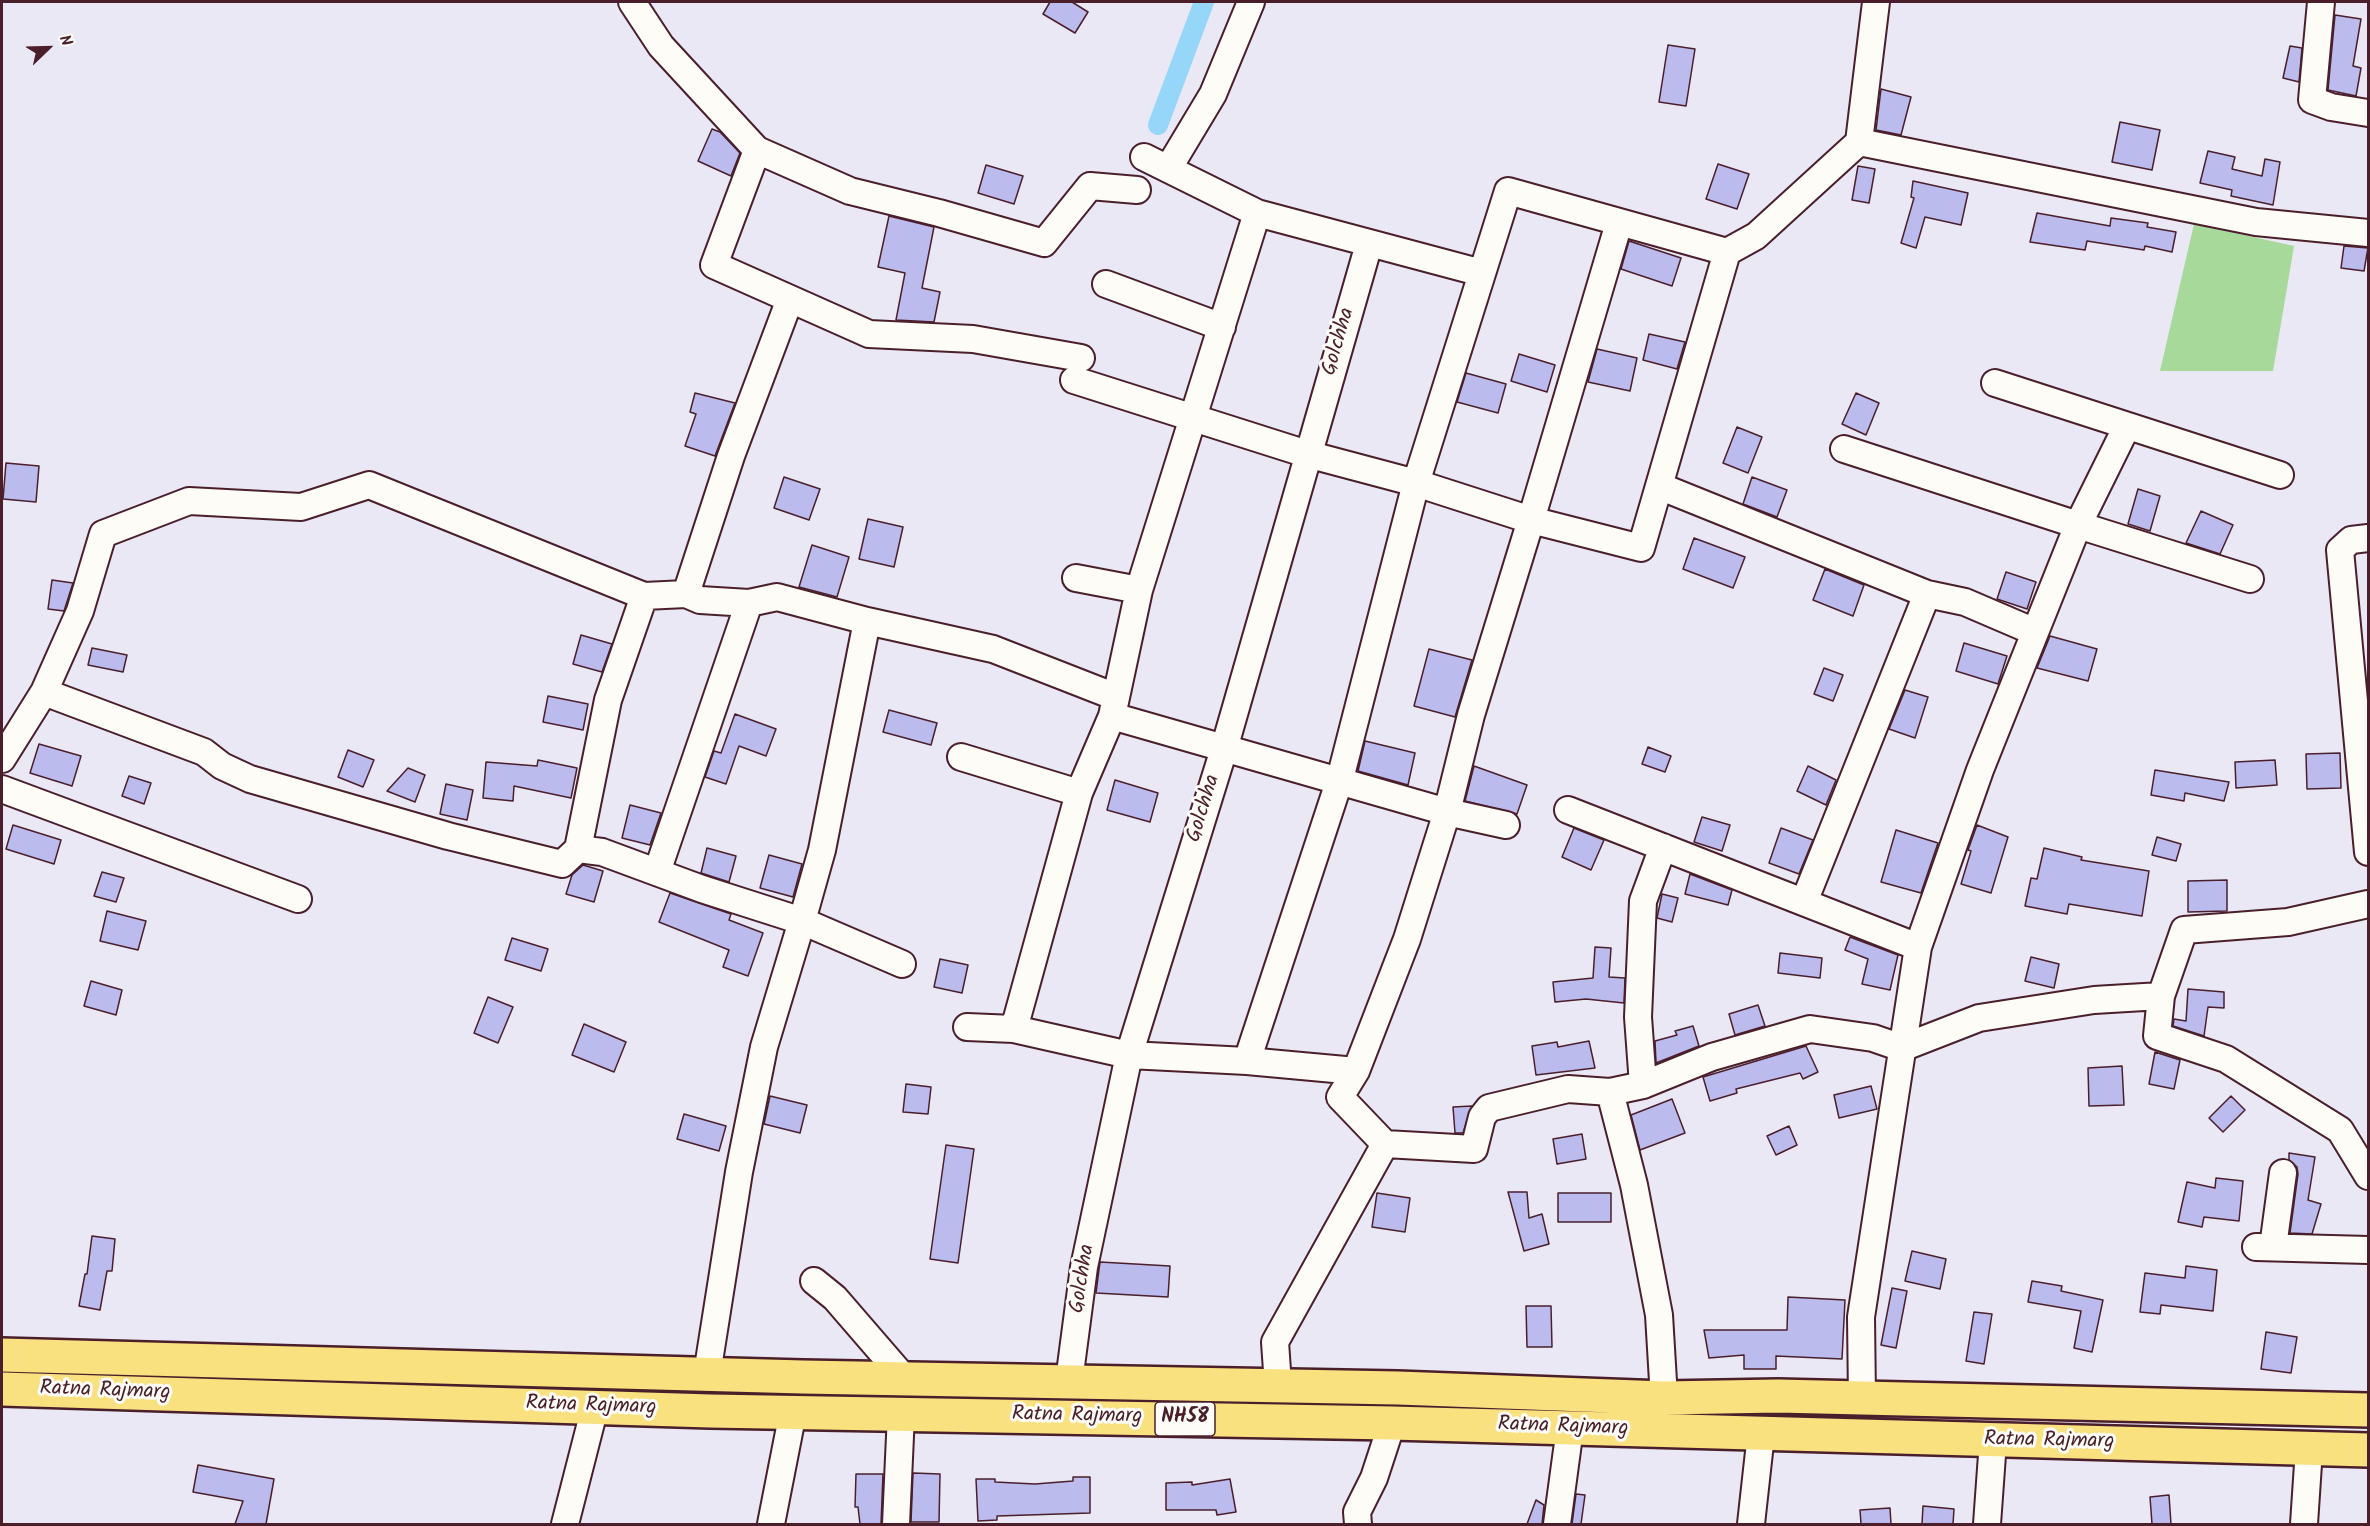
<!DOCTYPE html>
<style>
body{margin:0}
#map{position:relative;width:2370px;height:1526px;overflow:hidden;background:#e9e8f4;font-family:Kalam,sans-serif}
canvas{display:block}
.frame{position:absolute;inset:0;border:3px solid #4a1f2b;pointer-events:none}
.north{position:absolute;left:18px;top:18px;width:60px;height:60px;-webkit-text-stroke:4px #fdfcf7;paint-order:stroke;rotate:67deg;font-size:16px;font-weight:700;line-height:24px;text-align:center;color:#4a1f2b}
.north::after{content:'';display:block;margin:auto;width:21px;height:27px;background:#4a1f2b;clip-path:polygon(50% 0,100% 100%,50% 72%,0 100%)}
</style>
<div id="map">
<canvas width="2370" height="1526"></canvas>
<div class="frame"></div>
<div class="north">N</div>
</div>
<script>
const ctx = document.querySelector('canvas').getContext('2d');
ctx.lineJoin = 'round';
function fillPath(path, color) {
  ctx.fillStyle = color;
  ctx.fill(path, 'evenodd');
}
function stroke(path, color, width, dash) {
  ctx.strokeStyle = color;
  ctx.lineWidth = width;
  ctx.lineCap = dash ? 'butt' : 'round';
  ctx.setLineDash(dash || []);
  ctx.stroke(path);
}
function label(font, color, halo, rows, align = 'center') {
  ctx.font = font + ' Kalam,sans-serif';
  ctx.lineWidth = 6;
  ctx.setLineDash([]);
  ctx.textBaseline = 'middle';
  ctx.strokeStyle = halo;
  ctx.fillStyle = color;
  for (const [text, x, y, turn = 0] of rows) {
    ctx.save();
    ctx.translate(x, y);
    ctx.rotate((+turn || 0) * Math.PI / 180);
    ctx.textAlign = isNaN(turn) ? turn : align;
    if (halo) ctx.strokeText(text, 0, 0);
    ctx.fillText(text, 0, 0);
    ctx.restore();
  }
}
const green = new Path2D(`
 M2194,224l100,22 -21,125h-113z`);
const canal = new Path2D(`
 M1158,125l46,-123`);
const building = new Path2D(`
 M1050,2h22l16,10 -13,21 -32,-19z
 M2335,15l26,4 -8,47 8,2 -5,28 -28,-6z
 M1668,45l27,4 -9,57 -27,-4z
 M2290,46l12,2 -3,34 -16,-4z
 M1881,89l30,8 -10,38 -25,-5z
 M2120,122l40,8 -8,40 -40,-8z
 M712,129l8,3 20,21 -9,23 -33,-15z
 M2208,151l27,6 -3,12 30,7 3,-17 15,3 -7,43 -42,-9 1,-6 -32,-7z
 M1718,164l31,10 -12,35 -31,-10z
 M986,165l37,11 -9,28 -36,-11z
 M1858,166l17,3 -6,34 -17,-3z
 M1913,181l55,12 -7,32 -36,-8 -9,31 -15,-5 13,-45 -3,-1z
 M2037,213l73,13 1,-8 37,5 -1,4 29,5 -4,20 -27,-6 -1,4 -57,-9 -2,9 -55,-8z
 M889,216l45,11 -12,61 18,4 -6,30 -38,-2 9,-47 -27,-6z
 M1629,241l52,17 -9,28 -51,-17z
 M2344,246l24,2 -4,23 -23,-3z
 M1649,334l36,8 -8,27 -34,-9z
 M1597,349l40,9 -7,33 -42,-9z
 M1519,354l36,11 -8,27 -36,-11z
 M1466,373l40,11 -8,29 -41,-11z
 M695,393l40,10 -20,53 -30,-10 11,-32 -6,-2z
 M1856,393l23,10 -13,32 -24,-11z
 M1737,427l25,10 -14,36 -25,-10z
 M6,463l33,3 -3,36 -33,-3z
 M784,477l36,12 -11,31 -35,-12z
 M1752,477l35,13 -10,27 -34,-13z
 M2138,489l22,7 -10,35 -22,-7z
 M2201,511l32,14 -13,29 -34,-11z
 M868,519l35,8 -9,40 -35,-8z
 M1694,538l51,19 -12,31 -50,-19z
 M812,545l37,12 -12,40 -38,-10z
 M1825,569l39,16 -11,31 -40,-16z
 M2006,572l30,10 -9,27 -30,-10z
 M52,580l21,3 -9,28 -16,-2z
 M581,635l31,9 -10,28 -29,-8z
 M2050,636l47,13 -9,32 -51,-13z
 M1964,643l43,13 -9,28 -42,-13z
 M92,648l35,7 -4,17 -35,-7z
 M1429,649l43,11 -17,57 -41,-11z
 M1824,668l19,7 -10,26 -19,-7z
 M1905,690l23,7 -13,41 -26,-9z
 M548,696l40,8 -5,26 -40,-8z
 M889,710l48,13 -6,22 -48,-13z
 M735,714l41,15 -10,27 -27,-10 -13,38 -21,-7 9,-26 7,2z
 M1365,741l50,12 -7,32 -50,-14z
 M39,744l42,12 -9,30 -42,-13z
 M1648,747l23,9 -6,16 -23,-8z
 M348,750l26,10 -11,27 -25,-10z
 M2340,753l1,35 -34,1 -1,-35z
 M538,760l39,8 -6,30 -57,-12 -1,15 -30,-3 3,-36 51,4z
 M2275,760l2,25 -41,3 -1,-26z
 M1474,766l53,19 -10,29 -52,-13z
 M1808,766l28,14 -10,25 -29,-14z
 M408,768l17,7 -10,27 -28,-11z
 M2155,770l74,12 -5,19 -39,-8 -1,8 -33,-6z
 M129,776l22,7 -7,21 -22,-8z
 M1115,780l43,13 -8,29 -43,-12z
 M446,784l27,6 -6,30 -27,-6z
 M630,805l31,8 -11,32 -28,-7z
 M1702,817l28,8 -8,26 -28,-9z
 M13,825l48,15 -7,24 -48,-15z
 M1977,825l31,12 -17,56 -30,-9 10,-33 -3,-1z
 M1574,828l30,12 -13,30 -29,-13z
 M1781,828l32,12 -14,34 -30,-11z
 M1896,830l42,13 -17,50 -40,-11z
 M2157,837l24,7 -5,17 -24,-6z
 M707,848l29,8 -7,26 -28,-9z
 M2044,848l38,9 -1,3 68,11 -7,45 -73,-12 -2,10 -42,-8 6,-28 6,1z
 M769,855l33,9 -9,33 -33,-9z
 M583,865l20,6 -9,31 -28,-8 6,-19z
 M102,872l22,6 -8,24 -22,-6z
 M1690,874l42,16 -4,15 -43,-11z
 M2227,880v31l-39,1v-31z
 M670,893l61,21 -2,6 34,13 -15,43 -25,-9 6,-17 -70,-28z
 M1662,894l16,4 -6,24 -15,-4z
 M107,911l39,10 -8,29 -38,-9z
 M1850,937l48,18 -8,35 -28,-6 6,-25 -23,-9z
 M512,938l36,11 -7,22 -36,-11z
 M1595,947l16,1 -2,29 16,1 -1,25 -38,-4 -31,3 -2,-20 40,-4z
 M1780,953l42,5 -2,20 -42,-5z
 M2031,957l28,7 -5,24 -29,-7z
 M940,959l28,6 -6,28 -28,-6z
 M91,981l31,9 -6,25 -32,-9z
 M2188,989l36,3v16l-16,-1 -4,29 -31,-10 1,-7 12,2z
 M488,997l25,10 -15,36 -24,-10z
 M1758,1005l7,21 -30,9 -6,-21z
 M584,1024l42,18 -12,30 -42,-17z
 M1693,1026l6,20 -43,17 -1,-22 22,-6 -2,-4z
 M1589,1041l6,27 -59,7 -4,-29 25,-4 1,5z
 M1806,1046l12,26 -15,7 -3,-6 -64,16 1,4 -27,8 -7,-24z
 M2155,1052l25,8 -6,29 -25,-5z
 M2122,1066l2,39 -35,1 -1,-38z
 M906,1084l25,3 -3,27 -25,-2z
 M1871,1086l6,23 -38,9 -5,-23z
 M770,1096l37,9 -7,28 -36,-9z
 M2231,1096l14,14 -22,22 -14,-14z
 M1672,1099l13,34 -45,17 -9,-35z
 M1472,1106l-9,27h-8l-2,-26z
 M684,1114l42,12 -7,25 -42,-12z
 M1789,1126l8,19 -21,10 -9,-19z
 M1582,1134l4,25 -29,5 -4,-25z
 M946,1145l28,4 -16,114 -28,-4z
 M2289,1153l26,4 -7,43 13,4 -9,30 -22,-1 8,-59 -1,-7 -8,-7z
 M2216,1178l27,3 -4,40 -35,-4 -2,10 -24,-5 9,-40 28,6z
 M1508,1192h19l2,26 13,-4 7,30 -25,7z
 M1377,1193l33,5 -5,34 -33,-5z
 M1558,1193h53v29h-53z
 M92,1236l23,3 -3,32h-5l-7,39 -21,-4 6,-32h2z
 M1912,1251l34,8 -6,30 -35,-8z
 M1100,1262l70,4 -2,31 -72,-4z
 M2186,1266l31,4 -4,41 -52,-6 -1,9 -20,-2 5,-39 40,5z
 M2032,1281l30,5 -1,5 42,9 -11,52 -18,-4 7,-37 -53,-9z
 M1892,1288l15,3 -11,57 -15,-3z
 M1788,1297l57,3 -3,59 -66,-3v13h-32v-14l-35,3 -5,-28h83z
 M1526,1306h25l1,41h-25z
 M1974,1312l18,2 -8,50 -18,-3z
 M2266,1332l31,5 -6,36 -30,-4z
 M198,1465l76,14 -8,45h-31l8,-23 -50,-9z
 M913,1473l27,1 -1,48h-28z
 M856,1474h27l-2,50h-21l-2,-17h-3z
 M1073,1477h17v36l-93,3v4l-19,1 -2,-42h19v3l40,2 38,-3z
 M1230,1479l6,33 -19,3 -1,-5h-50v-27l26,-1v3z
 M1576,1494l9,1 -4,29h-9z
 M2169,1495l2,29h-19l-2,-27z
 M1536,1500l8,5 -2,19h-15z
 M1923,1506l31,3 -1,15h-31z
 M1890,1508l1,16h-30l-1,-14z`);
const minor = new Path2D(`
 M632,2l29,44 96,104 93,41 89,22 105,30 46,-57 47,4
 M1876,2l-17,140 397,80 112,11
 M2321,2l-9,98 19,7 37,6
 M757,150l-43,115 155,69 104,5 108,19
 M1168,169l45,-75 38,-92
 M1257,213l225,60
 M1727,252l29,-16 103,-94
 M1106,284l116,43
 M1074,380l233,74 109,29 115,37 88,-297
 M1995,383l285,92
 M1844,449l234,76 49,-99
 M1659,486l268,108 38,8 70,30
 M2368,538l-17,2 -11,10 28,302
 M1076,578l63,12
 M686,594l45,-138 59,-157
 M867,621l126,28 123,48
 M44,692l36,-81 23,-77 86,-33 112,6 68,-22 275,111
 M1112,716l335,96 59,13
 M961,757l118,36
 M2,759l42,-67 160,60 18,14 28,13 198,57 114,28 16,-15 24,3 100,37 100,32 -38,126 -25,125 -32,202
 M2,789l296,110
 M1568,810l350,137
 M578,849l30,-149 36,-104 42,-2 14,6 49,3
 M657,872l92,-269 28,-6 90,24 -45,229 -20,71 100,43
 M1804,902l123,-308
 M2161,996l-4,40 69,23 114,71 28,46
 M967,1027l47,2 115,26 118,6 109,10
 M1014,1029l65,-236 33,-77 27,-126 118,-377 -113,-56
 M1247,1061l93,-282 76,-296 92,-292 219,61 -86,296 -110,-28 -60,195 -24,97 -40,127 -51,132 -16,26 45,47 89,5 8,-32 7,-9 79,-19 42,3
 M1643,1085l-5,-68 5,-116 20,-54
 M2256,1247l112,3
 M2273,1247l10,-74
 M814,1281l21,17 70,81
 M1069,1381l15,-114 45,-212 95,-306 145,-505
 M1278,1385l-3,-43 110,-198
 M1664,1398l-5,-83 -25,-130 -24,-93 33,-7 69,-28 98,-28 63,9 29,10 77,-30 115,-18 67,-4 23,-66 104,-8 80,-18
 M1862,1399l-1,-82 57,-370 62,-177 98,-245 172,54
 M565,1524l30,-117
 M771,1524l22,-112
 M896,1524l5,-110
 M1358,1524l-1,-12 17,-34 18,-55
 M1557,1524l13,-96
 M1751,1524l10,-90
 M1987,1524l6,-83
 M2304,1524l5,-75`);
const highway = new Path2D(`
 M2,1355l801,22 595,11 266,10 114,-2 590,14
 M2,1389l708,22 682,12 976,27`);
const shields = [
 [1185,1419,60]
];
const shieldNames = [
 ["NH58",1185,1419]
];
const streetNames = [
 ["Golchha",1340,342,-74],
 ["Golchha",1205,809,-73],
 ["Golchha",1084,1279,-81],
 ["Ratna Rajmarg",105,1392,2],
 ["Ratna Rajmarg",591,1407,2],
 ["Ratna Rajmarg",1077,1417,1],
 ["Ratna Rajmarg",1563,1428,2],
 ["Ratna Rajmarg",2049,1442,1]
];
fillPath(green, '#a6d99a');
stroke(canal, '#96d6f8', 20);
fillPath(building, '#bbbbed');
stroke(building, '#4a1f2b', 1.5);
stroke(minor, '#4a1f2b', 30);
stroke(highway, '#4a1f2b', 38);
stroke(minor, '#fdfcf7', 26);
stroke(highway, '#fae180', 33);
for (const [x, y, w] of shields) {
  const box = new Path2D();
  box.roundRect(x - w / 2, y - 17, w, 34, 4.5);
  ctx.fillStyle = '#fdfcf7';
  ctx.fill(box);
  stroke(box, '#4a1f2b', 1.5);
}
label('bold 20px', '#4a1f2b', null, shieldNames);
label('21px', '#4a1f2b', '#fdfcf7', streetNames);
</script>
